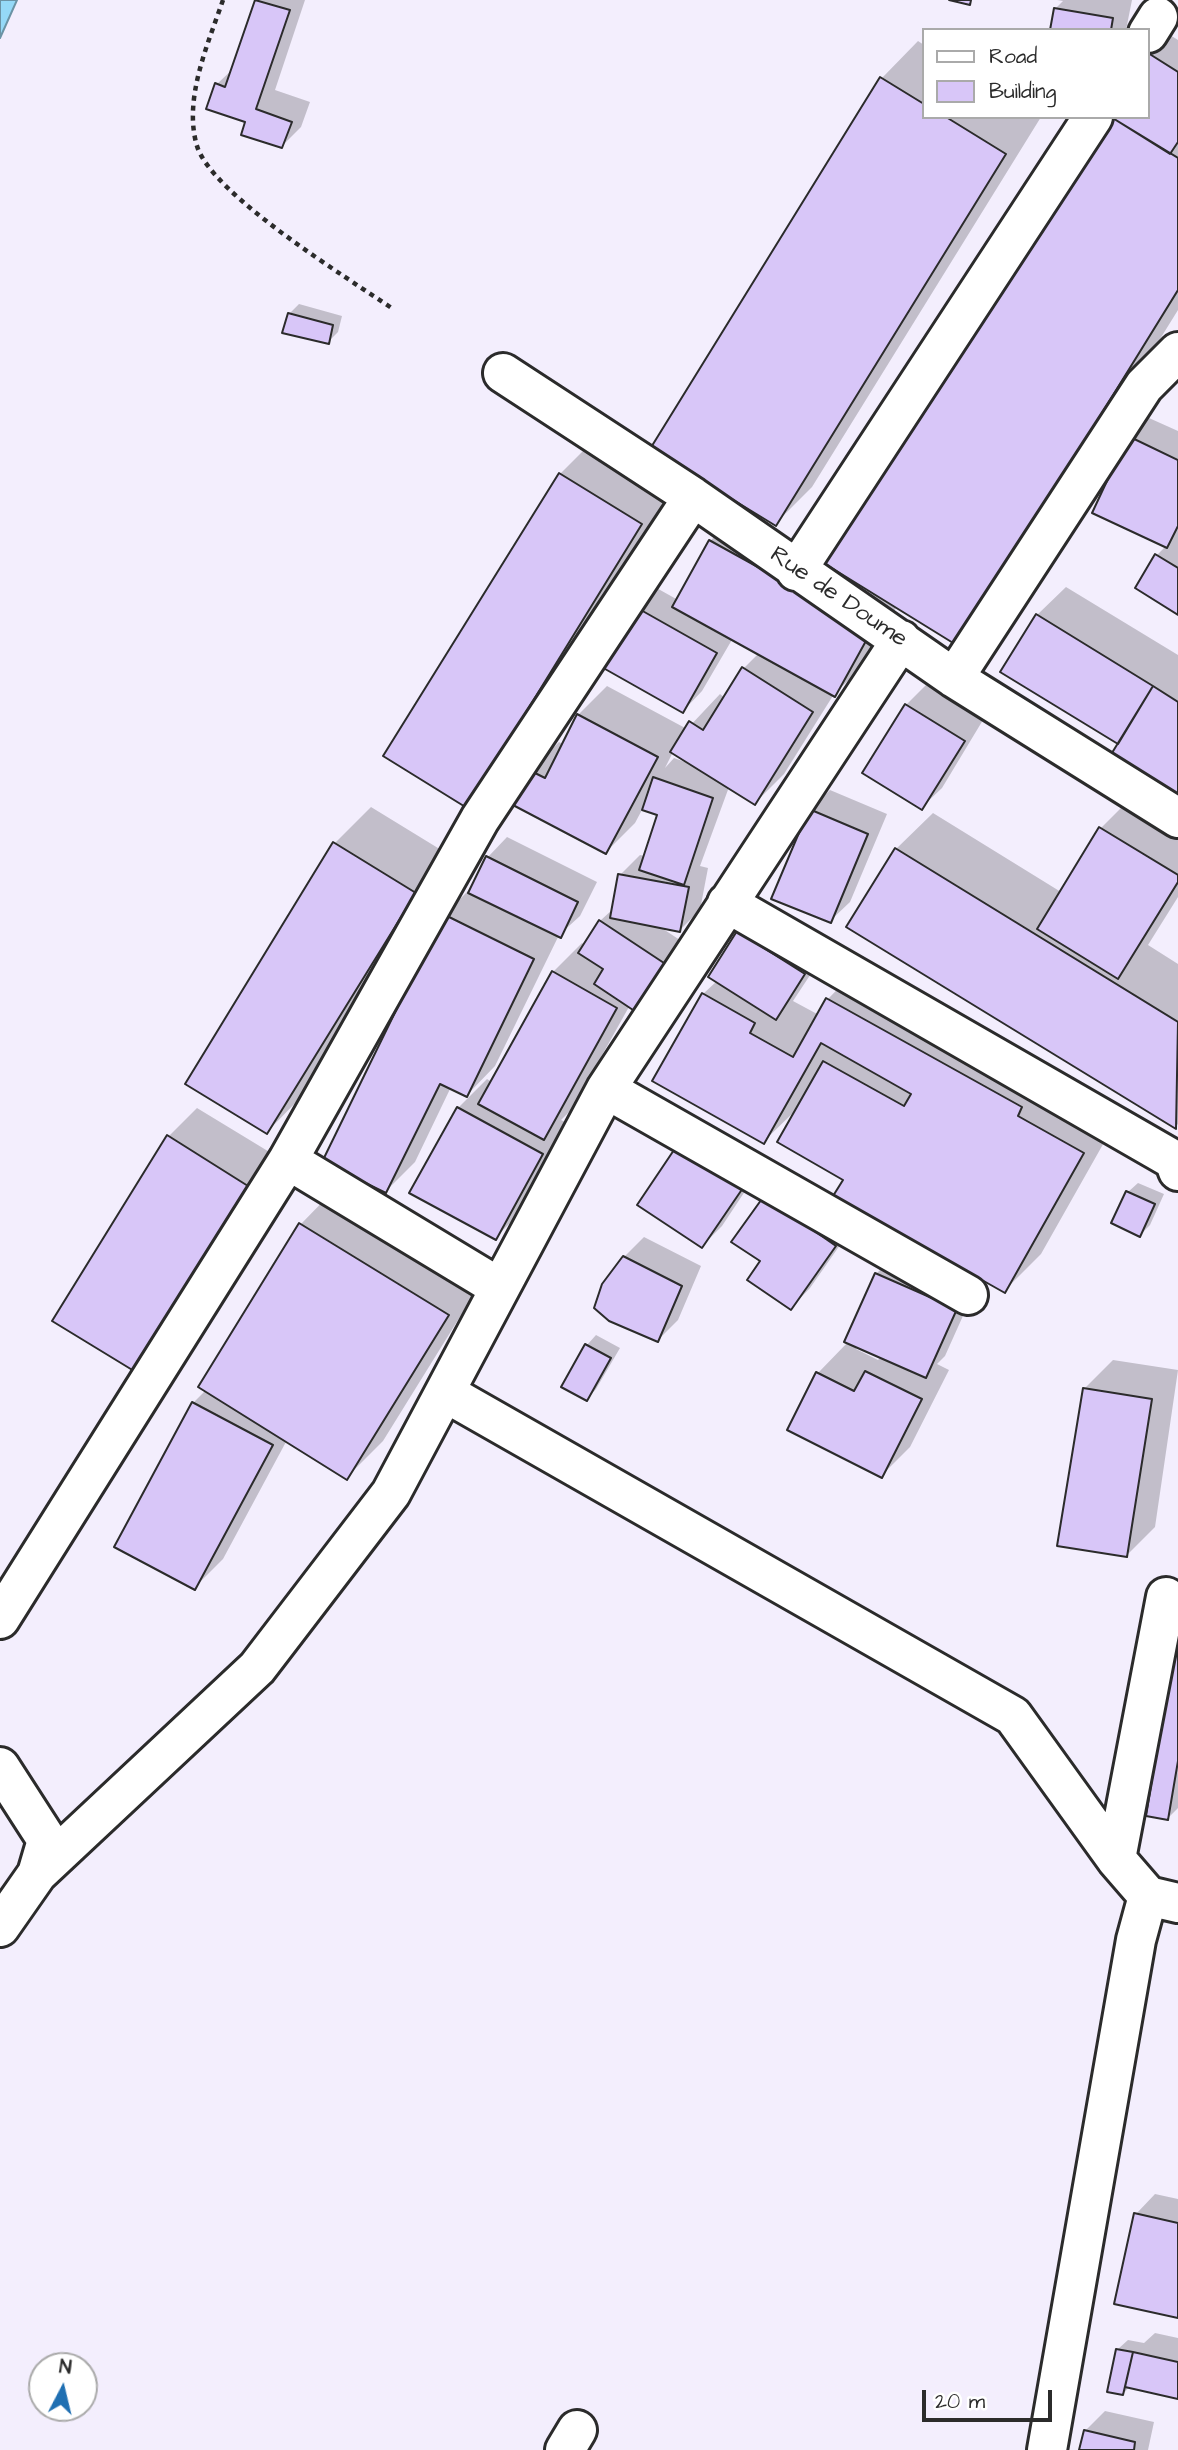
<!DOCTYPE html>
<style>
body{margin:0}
#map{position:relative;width:1178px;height:2450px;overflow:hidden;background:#f3eefd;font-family:"Architects Daughter",sans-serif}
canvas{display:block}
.legend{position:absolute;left:922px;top:28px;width:228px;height:91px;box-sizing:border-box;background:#fff;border:2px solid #aaa;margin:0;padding:9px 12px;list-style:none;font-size:21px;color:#2b2b2b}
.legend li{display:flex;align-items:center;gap:14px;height:35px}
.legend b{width:35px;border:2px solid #aaa}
.north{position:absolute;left:28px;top:2352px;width:70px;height:70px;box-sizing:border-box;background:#fff;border:2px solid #aaa;border-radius:50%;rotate:7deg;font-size:19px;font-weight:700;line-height:28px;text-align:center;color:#2b2b2b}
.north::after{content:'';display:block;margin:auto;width:24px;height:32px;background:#1f6fb2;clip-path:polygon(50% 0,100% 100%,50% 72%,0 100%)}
.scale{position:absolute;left:922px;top:2390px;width:130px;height:32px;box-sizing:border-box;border:4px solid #2b2b2b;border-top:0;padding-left:9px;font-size:21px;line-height:24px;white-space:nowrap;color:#2b2b2b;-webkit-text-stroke:5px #fff;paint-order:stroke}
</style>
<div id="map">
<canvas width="1178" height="2450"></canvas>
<ul class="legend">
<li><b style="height:9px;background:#fff"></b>Road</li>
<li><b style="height:19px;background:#d8c6f8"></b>Building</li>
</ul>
<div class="north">N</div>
<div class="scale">20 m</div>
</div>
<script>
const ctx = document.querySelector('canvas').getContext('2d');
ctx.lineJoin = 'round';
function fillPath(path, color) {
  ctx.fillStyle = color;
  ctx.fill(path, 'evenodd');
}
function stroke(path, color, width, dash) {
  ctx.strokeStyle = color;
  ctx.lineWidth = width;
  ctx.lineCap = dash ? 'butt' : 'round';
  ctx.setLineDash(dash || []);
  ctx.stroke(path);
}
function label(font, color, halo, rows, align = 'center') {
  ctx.font = font + ' "Architects Daughter",sans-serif';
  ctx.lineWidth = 7;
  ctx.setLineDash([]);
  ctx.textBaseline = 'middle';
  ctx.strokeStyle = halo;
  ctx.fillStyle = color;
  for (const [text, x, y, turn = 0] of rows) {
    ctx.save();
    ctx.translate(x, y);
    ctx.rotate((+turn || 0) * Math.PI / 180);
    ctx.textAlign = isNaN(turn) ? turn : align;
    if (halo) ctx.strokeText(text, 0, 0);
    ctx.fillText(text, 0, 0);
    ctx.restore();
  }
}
const water = new Path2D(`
 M0,0h17l-17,38z`);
const shadow = new Path2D(`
 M257,0h48l-30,90 35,12 -9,25 -19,19 -34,-25 -31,-37 17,-16z
 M1057,0h75l-6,30h-75l4,-21 8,-8z
 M1162,30l16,10v270l-184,297 -97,-1 -33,60 -30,28 -50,80 -29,29 -26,-16 -29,79 8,2 -8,42 -20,20 -23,-5 29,19 -56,61 -58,104 -11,11 10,5 -47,84 -29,29 -37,-130 29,-29 5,3 61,-110 29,-29 3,2 15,-24 14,-13 6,-33 20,-20 5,1 14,-42 -16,-6 -8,15 -29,29 -76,-81 29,-29 5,3 14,-30 29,-29 80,43 33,-35 5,4 19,-30 15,-15 -26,-15 -31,53 -19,20 -83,-47 53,-78 25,14 32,-59 29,-28 87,47 322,-443v-74zM673,752l15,11 -14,-5 -9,10z
 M918,41l6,4v72h117l-229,370 -36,36 -124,-75 230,-370z
 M299,304l43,12 -4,16 -10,10 -39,-28z
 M1149,418l29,13v182l-21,-58 9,-9 -37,-109z
 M596,438l81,49 -211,318 94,-331z
 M1066,587l112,68v147l-141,-187z
 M926,685l57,35 -41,68 -20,19 -16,-102z
 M830,790l57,24 -37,88 -20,19 -20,-111z
 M1130,799l48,30v68l-30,48 30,19v160l-3,3 -279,-278 37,-36 128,79 40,-64z
 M371,807l80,49 -148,239 -36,37 68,-289z
 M507,837l90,45 -17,34 -21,19 -64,131 -28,29 -16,-8 -36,75 -29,29 58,-276 29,-29 15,-29z
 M758,913l66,41 -31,47 26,14 9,-16 36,-37 193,108 -4,9 66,37 -78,138 -37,37 -159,-112 -49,-69 -33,32 -60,-148 14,-13 22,-49z
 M197,1108l79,48 -114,184 7,-204z
 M681,1143l82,21 -41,62 -20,20z
 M1138,1183l26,11 -14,31 -10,10 -12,-43z
 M337,1187l147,91 -101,163 -36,36 -60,-37 -64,119 -29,29 -1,-185 13,-13 -6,-3 101,-163z
 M765,1197l89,28 -44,63 -19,20z
 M644,1237l57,29 -23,54 -20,20 -34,-83z
 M896,1254l79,35 -30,67 -8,8 12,6 -39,77 -29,29 -63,-103 30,-31 28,-68zM857,1346l24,11 -3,3 -22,-11z
 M596,1335l24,13 -24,41 -9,10 -24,-13 24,-41z
 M1113,1360l65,10 -23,157 -29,29 -42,-167z
 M1178,1630v178l-10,10z
 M1155,2194l23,5v117l-42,-102z
 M1155,2333l23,5v59l-48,-11 -7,8 -5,-45 10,-9 16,3z
 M1105,2411l49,11 -6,28h-67l4,-19z`);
const building = new Path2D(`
 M255,0l35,10 -34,99 36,13 -10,26 -41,-13 4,-13 -39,-13 9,-26 10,4z
 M949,0h22l-1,5z
 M1054,8l59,10 -2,12h-61z
 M1148,53l30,19v70l-8,12 -59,-37h37z
 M880,77l44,27v13h22l60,37 -230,372 -126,-77z
 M1111,117l67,41v132l-220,356 -136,-84z
 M288,313l45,12 -4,19 -47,-11z
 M1128,436l50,24v66l-11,22 -75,-35z
 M559,473l83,51 -175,284 -84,-52z
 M709,540l163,90 -37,67 -163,-90z
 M1155,554l23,14v47l-43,-27z
 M632,605l85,48 -34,60 -85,-48z
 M1036,614l117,72 -35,58 -118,-72z
 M742,667l71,45 -58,93 -85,-53 19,-31 14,9z
 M1153,686l25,16v102l-71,-43z
 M905,704l60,37 -43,69 -60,-37z
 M577,714l81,43 -52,97 -95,-50 18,-34 16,8z
 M653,777l60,21 -29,87 -45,-15 18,-55 -15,-5z
 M809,809l59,25 -37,89 -60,-24z
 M1099,827l79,48v7l-60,97 -81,-50z
 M333,842l83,51 -149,241 -82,-50z
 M895,848l283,174 -2,107 -330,-202z
 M486,856l92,46 -17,36 -93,-45z
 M618,874l71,13 -9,45 -70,-14z
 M443,914l91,45 -67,138 -27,-13 -54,109 -64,-31z
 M599,920l68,45 -31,47 -42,-28 9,-15 -25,-16z
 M737,931l68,43 -29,46 -68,-43z
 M552,971l65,37 -73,132 -66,-36z
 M702,993l53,30 -5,10 43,24 33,-59 196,109 -4,9 66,37 -79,140 -172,-97 10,-16 -66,-38 46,-81 81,45 7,-12 -90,-51 -57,101 -112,-63z
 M457,1107l86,47 -47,86 -87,-47z
 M167,1135l81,51 -114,185 -82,-50z
 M680,1141l65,44 -43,63 -65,-43z
 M1126,1191l29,13 -15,33 -29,-14z
 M764,1196l72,50 -45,64 -44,-30 13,-19 -29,-19z
 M299,1223l150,92 -102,165 -149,-93z
 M623,1256l59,30 -24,56 -49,-21 -15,-13 8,-24z
 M875,1273l82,36 -31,69 -82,-36z
 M585,1344l26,14 -24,43 -26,-14z
 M865,1371l57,28 -40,79 -95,-48 29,-58 38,19z
 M1083,1388l69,11 -25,158 -70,-11z
 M192,1402l81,43 -78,145 -81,-43z
 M1178,1619v142l-10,59 -22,-4z
 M1134,2213l44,10v95l-64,-14z
 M1116,2349l17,3 -10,43 -16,-3z
 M1133,2352l45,10v37l-53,-12z
 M1084,2430l51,12 -1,8h-55z`);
const path = new Path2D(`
 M223,0c-15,44 -40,99 -26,146 15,49 151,132 196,163`);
const minor = new Path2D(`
 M1148,33l10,-16
 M503,373l190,124 261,181 224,140
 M796,571l297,-454
 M954,678l190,-292 34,-34
 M727,903l447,257 4,11
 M606,1089l362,206
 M288,1160l212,128
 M446,1393l567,323 103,143 32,37
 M0,1619l288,-459 192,-341 213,-322
 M0,1767l47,73 -10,34 -37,53
 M1116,1859l50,-262
 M37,1874l220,-206 134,-175 215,-404 295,-449
 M565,2450l12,-20
 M1047,2450l89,-510 12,-44 30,7`);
const streetNames = [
 ["Rue de Doume",838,598,34]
];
fillPath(water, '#95d9f7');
stroke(water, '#6b93a5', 2);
fillPath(shadow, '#0003');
fillPath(building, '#d8c6f8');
stroke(building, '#2b2b2b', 2);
stroke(minor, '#2b2b2b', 44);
stroke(path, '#2b2b2b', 4.5, [5, 5]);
stroke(minor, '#fff', 38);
label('24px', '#2b2b2b', '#fff', streetNames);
</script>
